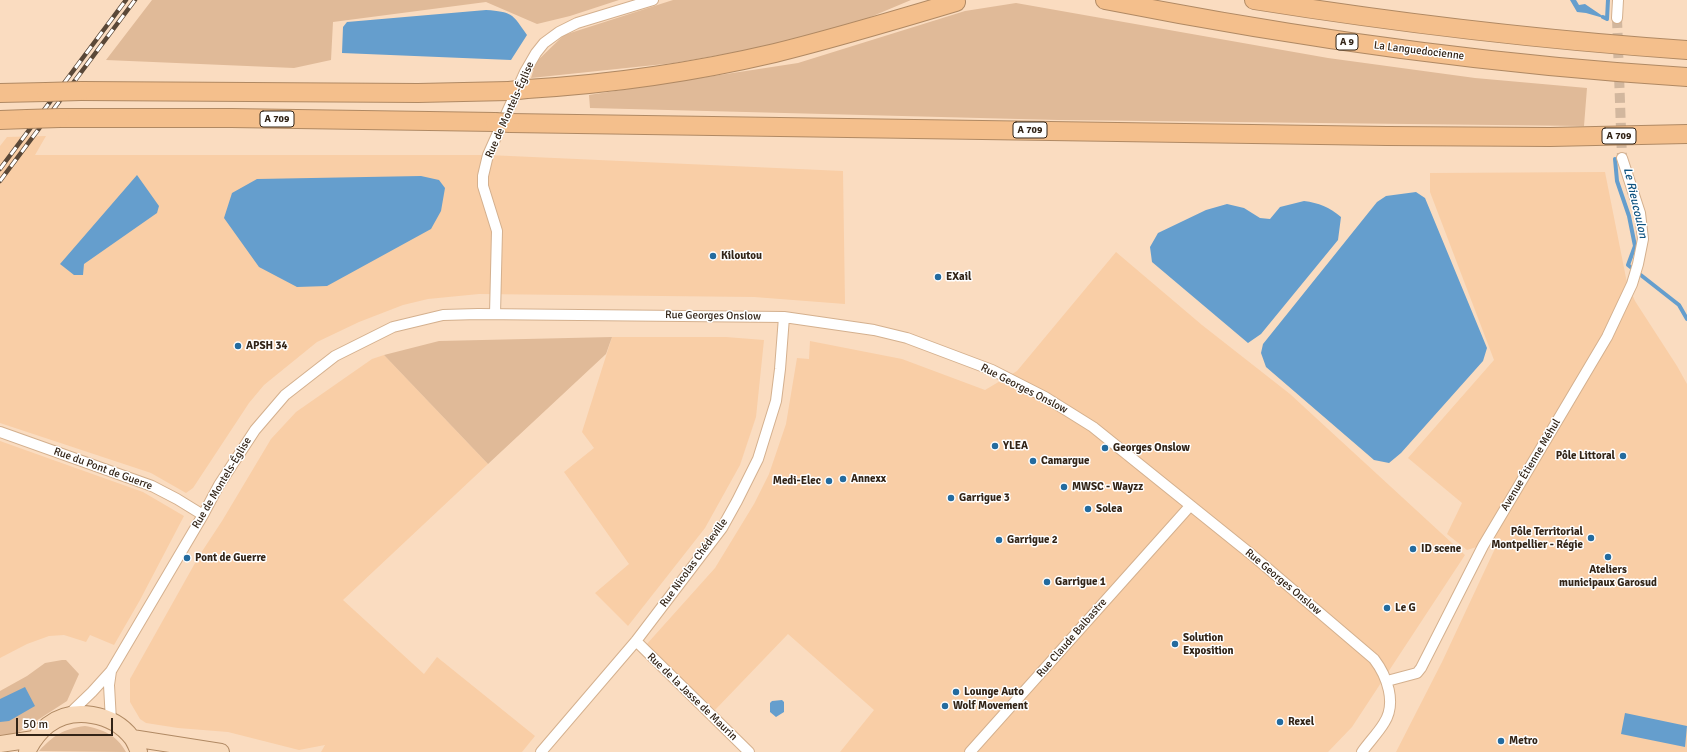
<!DOCTYPE html>
<meta charset="utf-8">
<style>
body{margin:0}
#map{position:relative;width:1687px;height:752px;overflow:hidden;background:#fadcc0;font-family:Signika,sans-serif}
canvas{display:block}
.scale{position:absolute;left:16px;top:718px;width:97px;height:18px;box-sizing:border-box;border:2px solid #322417;border-top:0;padding-left:5px;font-size:12px;line-height:14px;white-space:nowrap;color:#322417;-webkit-text-stroke:3px #fff;paint-order:stroke}
</style>
<div id="map">
<canvas width="1687" height="752"></canvas>
<div class="scale">50 m</div>
</div>
<script>
const ctx = document.querySelector('canvas').getContext('2d');
ctx.lineJoin = 'round';
function fillPath(path, color) {
  ctx.fillStyle = color;
  ctx.fill(path, 'evenodd');
}
function stroke(path, color, width, dash) {
  ctx.strokeStyle = color;
  ctx.lineWidth = width;
  ctx.lineCap = dash ? 'butt' : 'round';
  ctx.setLineDash(dash || []);
  ctx.stroke(path);
}
function label(font, color, halo, rows, align = 'center') {
  ctx.font = font + ' Signika,sans-serif';
  ctx.lineWidth = 3;
  ctx.setLineDash([]);
  ctx.textBaseline = 'middle';
  ctx.strokeStyle = halo;
  ctx.fillStyle = color;
  for (const [text, x, y, turn = 0] of rows) {
    ctx.save();
    ctx.translate(x, y);
    ctx.rotate((+turn || 0) * Math.PI / 180);
    ctx.textAlign = isNaN(turn) ? turn : align;
    if (halo) ctx.strokeText(text, 0, 0);
    ctx.fillText(text, 0, 0);
    ctx.restore();
  }
}
const built = new Path2D(`
 M46,136l-11,19h453l355,16 2,133 -91,-7 -275,-3 -51,5 -25,6 -44,17 -42,20 -53,43 -15,18 -56,85 -7,5 -35,-20 -151,-50v-277l7,-9z
 M1605,172l22,111 8,18 42,65 10,18v368h-291l46,-90 57,-122 -32,10 -20,-16 15,-31 -54,-45 86,-98 -64,-168v-19z
 M1116,252l86,73 88,69 175,161 -113,172 -24,25h-488l34,-42 -86,-76 -73,76 -69,-65 69,-77 39,-64 15,-30 17,-50 11,-66 12,1 1,-18 92,18 83,31 32,-19z
 M612,337h114l38,3 -8,77 -16,48 -35,63 -77,98 -33,-33 34,-29 -65,-92 30,-24 -12,-16z
 M384,355l104,109 -145,136 81,74 13,-17 98,79 -13,16h-201l4,-7 -26,5 -71,-18 -50,-4 -32,-5 -6,-4 -10,-17v-23l69,-123 23,-35 49,-82 25,-27 76,-53z
 M0,441l143,51 41,24 -44,84 -26,45 -24,-10 -4,7 -22,-7 -15,1 -22,8 -27,14z`);
const green = new Path2D(`
 M152,0h467l-49,16 -33,8 -51,-22 -153,20 -2,38 -37,8 -188,-8z
 M673,0h238l-50,21 -107,28 -80,14 -143,15 5,-16 28,-27z
 M1016,3l312,55 147,20 112,10 -3,38 -526,-6 -468,-12 -1,-13 209,-32 167,-52z
 M612,337l-6,17 -118,110 -104,-109 55,-14z
 M62,660h4l13,14 -12,27 -51,33 -16,1v-44l27,-15 18,-13z
 M85,726c17,3 32,9 41,26l-87,-1c15,-16 24,-22 46,-25z`);
const water = new Path2D(`
 M1570,0h6l3,5 6,-1 22,15 -21,-6 -9,-1z
 M486,10c26,2 26,3 41,25l-16,25 -169,-7 1,-26 4,-5z
 M137,175l22,31 -2,7 -73,51 -1,11h-9l-14,-11z
 M421,176l18,4 6,8 -4,23 -10,18 -104,57 -30,1 -38,-20 -35,-49 8,-25 25,-14z
 M1416,192l9,6 62,150 -4,13 -82,92 -12,10 -15,-3 -108,-93 -5,-14 2,-9 114,-142 9,-6z
 M1304,201c15,2 25,6 37,16l-3,23 -77,94 -13,9 -96,-81 -2,-15 8,-14 48,-23 21,-6 17,4 16,10 10,1 10,-12z
 M25,687l10,19 -26,15 -9,1v-23z
 M782,700l2,2v10l-8,5 -6,-5v-9l2,-2z
 M1625,713l62,13 -2,21 -64,-13z`);
const stream = new Path2D(`
 M1603,17l4,2 1,-19
 M1615,159l2,22 12,35 6,30 -7,19 51,40 8,14`);
const streetTunnel = new Path2D(`
 M1617,18l5,140`);
const street = new Path2D(`
 M1617,18l1,-18
 M495,314l2,-83 -14,-45v-10l5,-21 37,-83 11,-19 8,-10 15,-11 18,-9 76,-23
 M0,432l152,54 25,13 26,16
 M636,641l113,111
 M111,671l-2,14 2,36
 M1387,681l30,-8 4,-5 62,-122 124,-209 25,-53 6,-20 5,-25 -3,-26 -18,-55
 M68,715l24,-23 19,-21 92,-156 16,-30 36,-55 30,-35 50,-39 58,-29 50,-12 35,-1 306,3 90,13 33,8 85,32 53,27 48,30 159,128 122,104c13,17 23,44 10,64 -6,10 -15,19 -22,29
 M541,752l95,-111 86,-113 15,-27 21,-42 18,-58 4,-32 4,-52
 M970,752l220,-246`);
const primary = new Path2D(`
 M132,738l89,14
 M0,744l34,-5
 M27,752c5,-10 12,-20 21,-27 25,-19 65,-12 84,13 3,4 5,10 7,14`);
const highway = new Path2D(`
 M1105,0c192,38 387,65 582,77
 M1254,0c144,23 288,40 433,50
 M527,89c84,-5 167,-17 248,-36 61,-15 121,-33 181,-51
 M81,91l337,2 91,-2
 M0,93l46,-1
 M60,118h171l264,4
 M0,120l27,-1
 M510,123l877,13 163,1 137,-3`);
const rail = new Path2D(`
 M0,169l126,-169
 M0,181l135,-181`);
const highwayBridge = new Path2D(`
 M509,91l18,-2
 M46,92l35,-1
 M27,119l33,-1
 M495,122l15,1`);
const markers = [
 [713,256,4,"#236b9f"],
 [938,277,4,"#236b9f"],
 [238,346,4,"#236b9f"],
 [995,446,4,"#236b9f"],
 [1105,448,4,"#236b9f"],
 [1623,456,4,"#236b9f"],
 [1033,461,4,"#236b9f"],
 [843,479,4,"#236b9f"],
 [829,481,4,"#236b9f"],
 [1064,487,4,"#236b9f"],
 [951,498,4,"#236b9f"],
 [1088,509,4,"#236b9f"],
 [1591,538,4,"#236b9f"],
 [999,540,4,"#236b9f"],
 [1413,549,4,"#236b9f"],
 [1608,557,4,"#236b9f"],
 [187,558,4,"#236b9f"],
 [1047,582,4,"#236b9f"],
 [1387,608,4,"#236b9f"],
 [1175,644,4,"#236b9f"],
 [956,692,4,"#236b9f"],
 [945,706,4,"#236b9f"],
 [1280,722,4,"#236b9f"],
 [1501,741,4,"#236b9f"]
];
const shields = [
 [1347,42,22],
 [277,119,34],
 [1030,130,34],
 [1619,136,34]
];
const shieldNames = [
 ["A 9",1347,42],
 ["A 709",277,119],
 ["A 709",1030,130],
 ["A 709",1619,136]
];
const streetNames = [
 ["La Languedocienne",1419,51,7],
 ["Rue de Montels-Église",510,110,-66],
 ["Rue Georges Onslow",713,316,1],
 ["Rue Georges Onslow",1024,389,27],
 ["Avenue Étienne Méhul",1531,465,-59],
 ["Rue du Pont de Guerre",103,469,20],
 ["Rue de Montels-Église",222,483,-59],
 ["Rue Nicolas Chédeville",694,563,-54],
 ["Rue Georges Onslow",1283,582,40],
 ["Rue Claude Balbastre",1072,638,-49],
 ["Rue de la Jasse de Maurin",692,697,44]
];
const poiNames = [
 ["Kiloutou",721,256],
 ["EXail",946,277],
 ["APSH 34",246,346],
 ["YLEA",1003,446],
 ["Georges Onslow",1113,448],
 ["Pôle Littoral",1615,456,"right"],
 ["Camargue",1041,461],
 ["Annexx",851,479],
 ["Medi-Elec",821,481,"right"],
 ["MWSC - Wayzz",1072,487],
 ["Garrigue 3",959,498],
 ["Solea",1096,509],
 ["Pôle Territorial",1583,532,"right"],
 ["Montpellier - Régie",1583,545,"right"],
 ["Garrigue 2",1007,540],
 ["ID scene",1421,549],
 ["Pont de Guerre",195,558],
 ["Ateliers",1608,570,"center"],
 ["municipaux Garosud",1608,583,"center"],
 ["Garrigue 1",1055,582],
 ["Le G",1395,608],
 ["Solution",1183,638],
 ["Exposition",1183,651],
 ["Lounge Auto",964,692],
 ["Wolf Movement",953,706],
 ["Rexel",1288,722],
 ["Metro",1509,741]
];
const waterNames = [
 ["Le Rieucoulon",1635,203,77]
];
fillPath(built, '#f9cea6');
fillPath(green, '#e0ba98');
fillPath(water, '#659ecd');
stroke(stream, '#659ecd', 4);
stroke(streetTunnel, '#d2b79e', 10, [10, 5]);
stroke(street, '#d4b08e', 12);
stroke(primary, '#b08963', 18);
stroke(highway, '#b08963', 20);
stroke(street, '#fff', 10);
stroke(primary, '#f8d9ba', 16);
stroke(highway, '#f4bf8c', 18);
stroke(rail, '#5a4838', 4.5);
stroke(rail, '#fff', 3, [9]);
stroke(highwayBridge, '#b08963', 20, []);
stroke(highwayBridge, '#f4bf8c', 18);
for (const [x, y, r, color] of markers) {
  const dot = new Path2D();
  dot.arc(x, y, r, 0, 2 * Math.PI);
  ctx.fillStyle = color;
  ctx.fill(dot);
  stroke(dot, '#fff', 1.5);
}
for (const [x, y, w] of shields) {
  const box = new Path2D();
  box.roundRect(x - w / 2, y - 8, w, 16, 3);
  ctx.fillStyle = '#fff';
  ctx.fill(box);
  stroke(box, '#322417', 1);
}
label('bold 10px', '#322417', null, shieldNames);
label('11px', '#322417', '#fff', streetNames);
label('bold 11px', '#322417', '#fff', poiNames, 'left');
label('italic 12px', '#0f5380', '#fff', waterNames);
</script>
